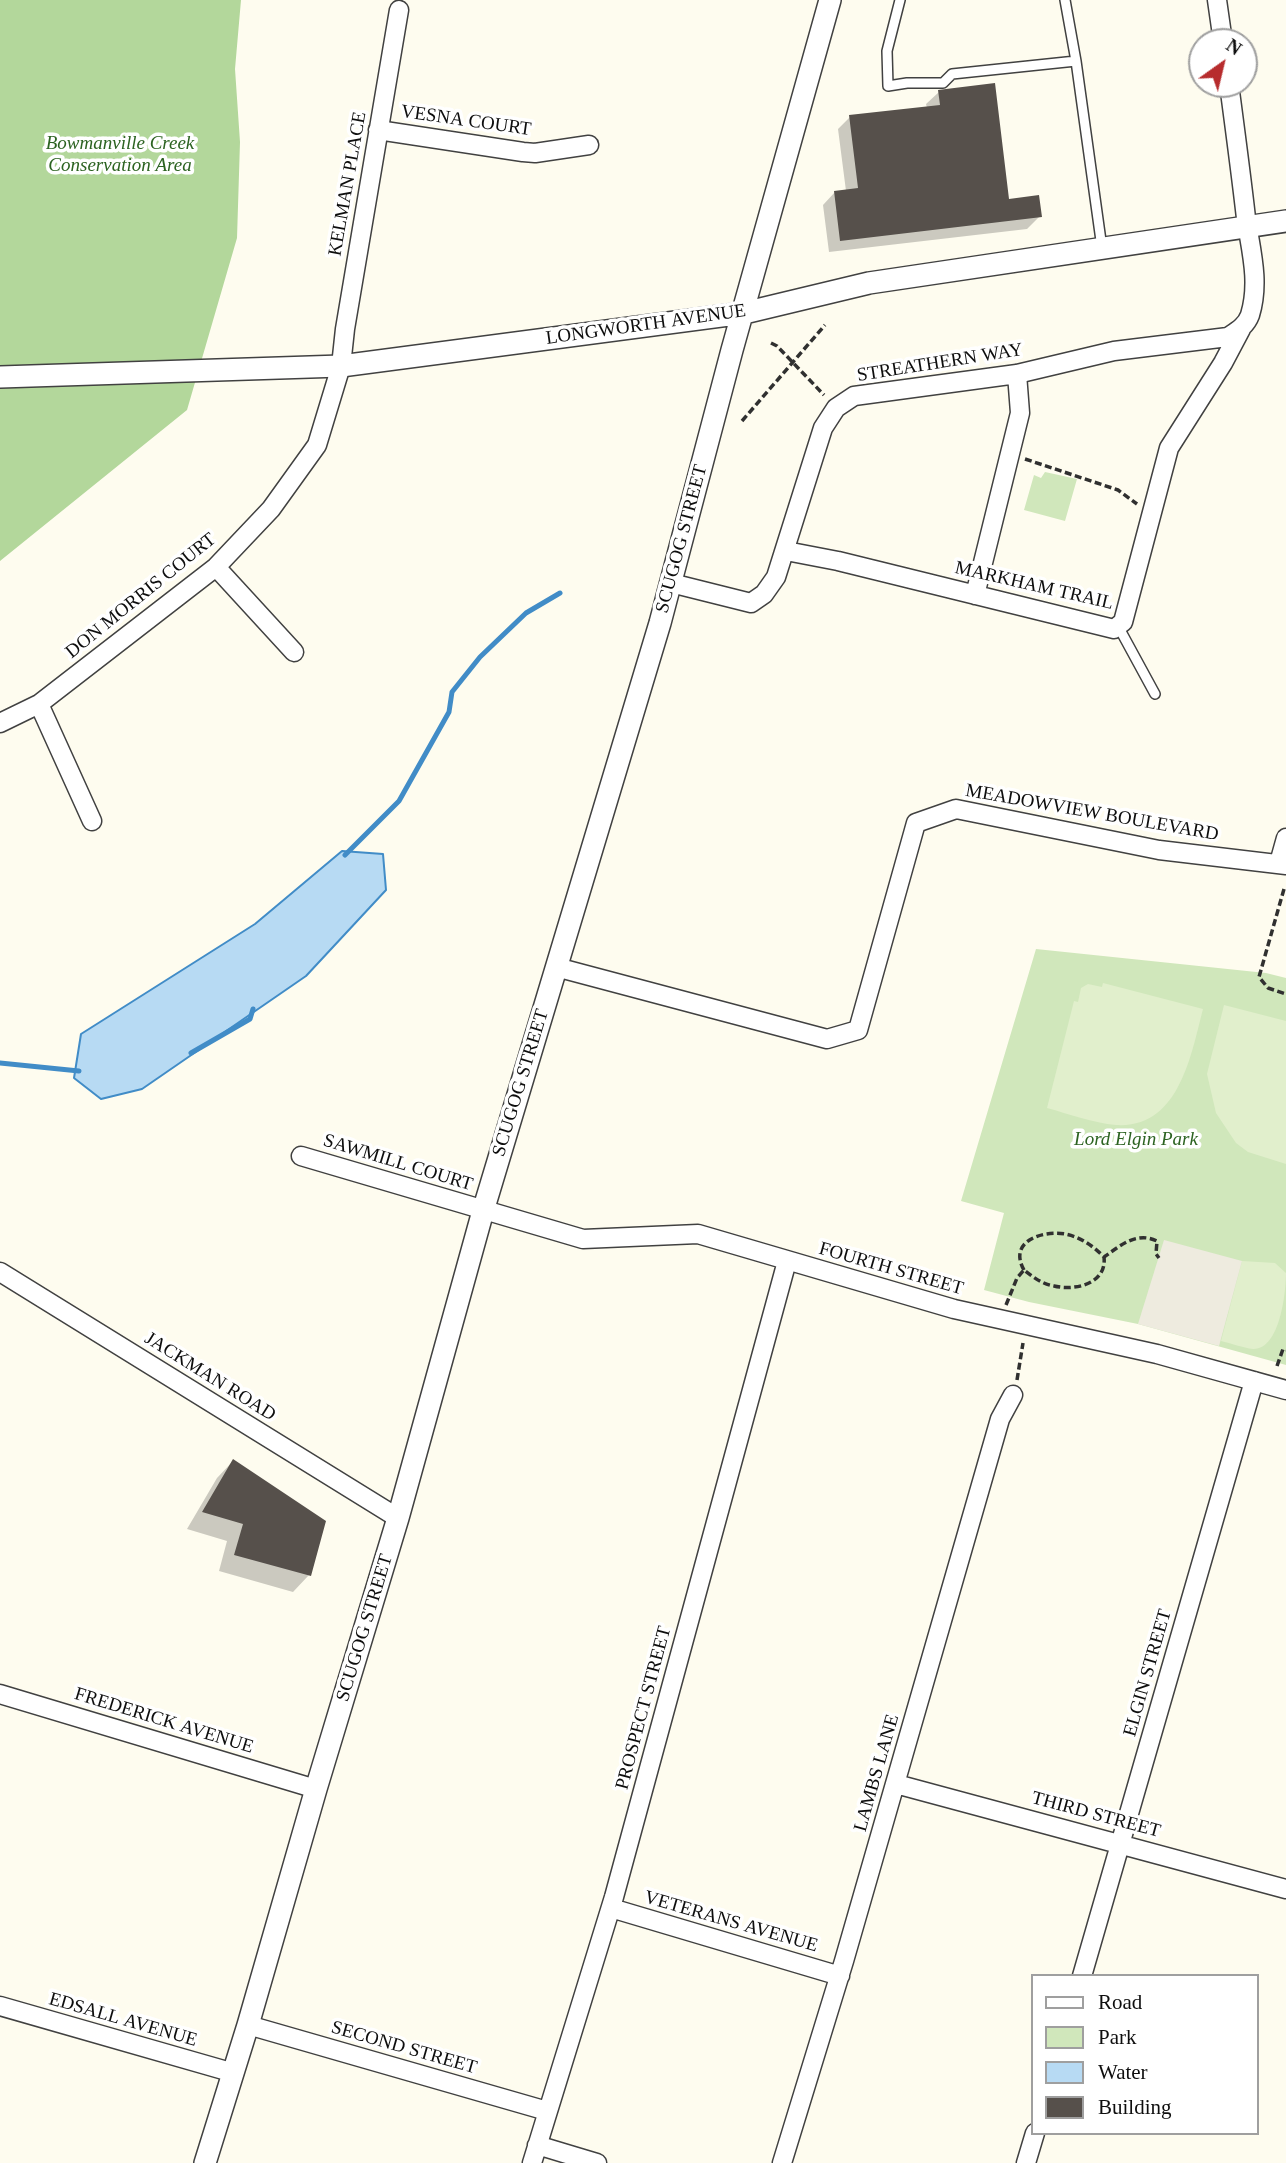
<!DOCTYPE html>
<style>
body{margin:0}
#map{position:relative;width:1286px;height:2163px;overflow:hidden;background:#fefcef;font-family:Georgia,serif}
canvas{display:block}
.legend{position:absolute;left:1031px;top:1974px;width:228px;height:161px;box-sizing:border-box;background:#fff;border:2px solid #9f9f9f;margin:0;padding:9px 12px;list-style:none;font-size:21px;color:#0e0e0e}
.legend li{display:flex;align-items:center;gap:14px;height:35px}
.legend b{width:35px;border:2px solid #9f9f9f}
.north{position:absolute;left:1188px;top:28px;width:70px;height:70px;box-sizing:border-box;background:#fff;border:2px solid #9f9f9f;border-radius:50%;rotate:34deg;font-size:19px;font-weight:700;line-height:28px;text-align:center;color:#0e0e0e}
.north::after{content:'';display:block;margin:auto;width:24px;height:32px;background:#b72c2d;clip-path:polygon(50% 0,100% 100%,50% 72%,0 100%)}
</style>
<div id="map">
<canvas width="1286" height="2163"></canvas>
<ul class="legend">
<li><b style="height:9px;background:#fff"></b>Road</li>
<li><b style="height:19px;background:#d0e7bb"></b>Park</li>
<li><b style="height:19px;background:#b7daf3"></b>Water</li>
<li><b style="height:19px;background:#56504b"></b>Building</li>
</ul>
<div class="north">N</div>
</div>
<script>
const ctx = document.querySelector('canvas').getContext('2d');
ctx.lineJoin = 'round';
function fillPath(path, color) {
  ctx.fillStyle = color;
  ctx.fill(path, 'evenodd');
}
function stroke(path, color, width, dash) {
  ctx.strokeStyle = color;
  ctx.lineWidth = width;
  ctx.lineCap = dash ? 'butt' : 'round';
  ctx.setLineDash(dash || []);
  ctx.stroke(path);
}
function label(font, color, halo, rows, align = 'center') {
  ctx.font = font + ' Georgia,serif';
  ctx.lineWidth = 7;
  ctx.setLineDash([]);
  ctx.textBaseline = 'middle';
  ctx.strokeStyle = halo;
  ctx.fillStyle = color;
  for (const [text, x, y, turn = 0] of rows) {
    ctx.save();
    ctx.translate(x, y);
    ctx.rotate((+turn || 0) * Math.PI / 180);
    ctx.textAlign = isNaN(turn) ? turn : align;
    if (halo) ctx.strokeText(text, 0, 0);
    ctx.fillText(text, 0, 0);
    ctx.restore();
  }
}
const green = new Path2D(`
 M1045,472l32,7 -12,42 -41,-11 10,-35 7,3z
 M1036,949l230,24 20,5v387l-148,-41 -109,-22 -45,-12 20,-77 -43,-12z`);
const forest = new Path2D(`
 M0,0h241l-6,69 5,73 -3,96 -50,172 -187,151z`);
const pitch = new Path2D(`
 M1103,983l100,26c-12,46 -24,120 -87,116 -23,-2 -47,-11 -69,-17l27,-107 4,1 3,-14 7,-4 14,3z
 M1224,1005l62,16v143l-38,-12 -12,-9 -20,-30 -9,-39z
 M1242,1261l33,2 11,10c0,19 -6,77 -33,76 -10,-1 -22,-6 -32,-8z`);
const plaza = new Path2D(`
 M1164,1240l78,21 -23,85 -81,-22z`);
const water = new Path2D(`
 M342,851l41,3 3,36 -80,86 -164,113 -41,10 -27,-21 7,-44 174,-110z`);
const shadow = new Path2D(`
 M939,92l69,109 32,15 -13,13 -198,23 -6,-47 12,-13 11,-1 -8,-62 12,-12 77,-9 -1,-4z
 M233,1461l76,114 -16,17 -74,-21 8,-30 -40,-12 30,-51z`);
const stream = new Path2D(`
 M345,855l54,-54 50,-89 3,-20 28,-35 46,-44 34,-20
 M191,1053l59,-34 3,-10
 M0,1063l79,8`);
const building = new Path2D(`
 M995,83l14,116 30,-4 3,22 -202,24 -6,-50 24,-3 -9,-73 91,-10 -2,-15z
 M233,1459l93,62 -15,55 -77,-21 9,-31 -41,-12z`);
const path = new Path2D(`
 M771,343l6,3 47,49
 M742,421l83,-96
 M1025,459l93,31 19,14
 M1284,889l-25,88 9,11 18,6
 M1024,1270c-16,-28 17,-40 41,-36 16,3 28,12 39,23 16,-11 32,-26 53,-16l-1,13 3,4
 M1006,1305l11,-27 7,-8c9,7 18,14 30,16 21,5 53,-2 50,-29
 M1277,1366l6,-17 3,1
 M1017,1380l6,-37`);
const service = new Path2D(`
 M900,0l-13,51 1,35 19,-3h36l9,-9 124,-13 26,187
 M1065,0l11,61
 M1118,626l37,68`);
const minor = new Path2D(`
 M1217,0l6,42
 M378,130l145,22 12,1 54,-8
 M786,551l52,10 276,68 9,-7 46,-174 54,-85 18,-34
 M216,567l78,85
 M671,583l80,20 13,-9 12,-17 47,-149 13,-20 18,-12 163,-22 97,-23 114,-14c9,-6 18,-11 22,-22 10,-33 1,-64 -4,-97 -5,-44 -11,-89 -17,-134
 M975,595l45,-182 -3,-39
 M39,704l53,117
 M0,723l39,-19 177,-137 55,-58 46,-64 24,-79 4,-37 54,-319
 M1279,863l7,-25
 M556,967l271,72 31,-9 58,-207 40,-14 203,41 127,15
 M301,1156l282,83 115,-5 256,75 203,45 129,36
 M0,1272l398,246
 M0,1694l316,95
 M896,1784l390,105
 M611,1908l229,68
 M1082,1976l172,-595
 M0,2006l234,67
 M248,2025l299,86
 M537,2145l60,18
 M532,2163l82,-266 173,-636
 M782,2163l62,-202 156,-542 13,-24
 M1026,2163l9,-30`);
const tertiary = new Path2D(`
 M0,377l341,-11 403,-53 125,-30 417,-62
 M205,2163l43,-138 68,-236 82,-271 85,-307 177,-588 72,-273 98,-350`);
const streetNames = [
 ["VESNA COURT",466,121,8],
 ["KELMAN PLACE",348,184,-80],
 ["LONGWORTH AVENUE",646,325,-8],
 ["STREATHERN WAY",940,363,-9],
 ["SCUGOG STREET",682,539,-75],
 ["MARKHAM TRAIL",1034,586,13],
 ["DON MORRIS COURT",141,596,-39],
 ["MEADOWVIEW BOULEVARD",1092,813,10],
 ["SCUGOG STREET",521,1083,-73],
 ["SAWMILL COURT",398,1163,17],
 ["FOURTH STREET",891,1269,16],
 ["JACKMAN ROAD",210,1377,32],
 ["SCUGOG STREET",365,1628,-73],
 ["ELGIN STREET",1148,1673,-74],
 ["PROSPECT STREET",644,1708,-75],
 ["FREDERICK AVENUE",164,1721,17],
 ["LAMBS LANE",877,1773,-74],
 ["THIRD STREET",1096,1815,15],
 ["VETERANS AVENUE",731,1922,16],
 ["EDSALL AVENUE",123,2020,16],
 ["SECOND STREET",404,2048,16]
];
const parkNames = [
 ["Bowmanville Creek",120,144],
 ["Conservation Area",120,166],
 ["Lord Elgin Park",1136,1140]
];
fillPath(green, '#d0e7bb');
fillPath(forest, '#b3d79b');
fillPath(pitch, '#e1efcc');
fillPath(plaza, '#eeebdf');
fillPath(water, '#b7daf3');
stroke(water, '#418cc7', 2);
fillPath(shadow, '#0003');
stroke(stream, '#418cc7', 5);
fillPath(building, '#56504b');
stroke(service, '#414141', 12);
stroke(minor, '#414141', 21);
stroke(tertiary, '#414141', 24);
stroke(path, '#303030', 3.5, [7, 3.5]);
stroke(service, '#fff', 9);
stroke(minor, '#fff', 18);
stroke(tertiary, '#fff', 21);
label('19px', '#0e0e0e', '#fff', streetNames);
label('italic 19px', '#2c6321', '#fff', parkNames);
</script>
